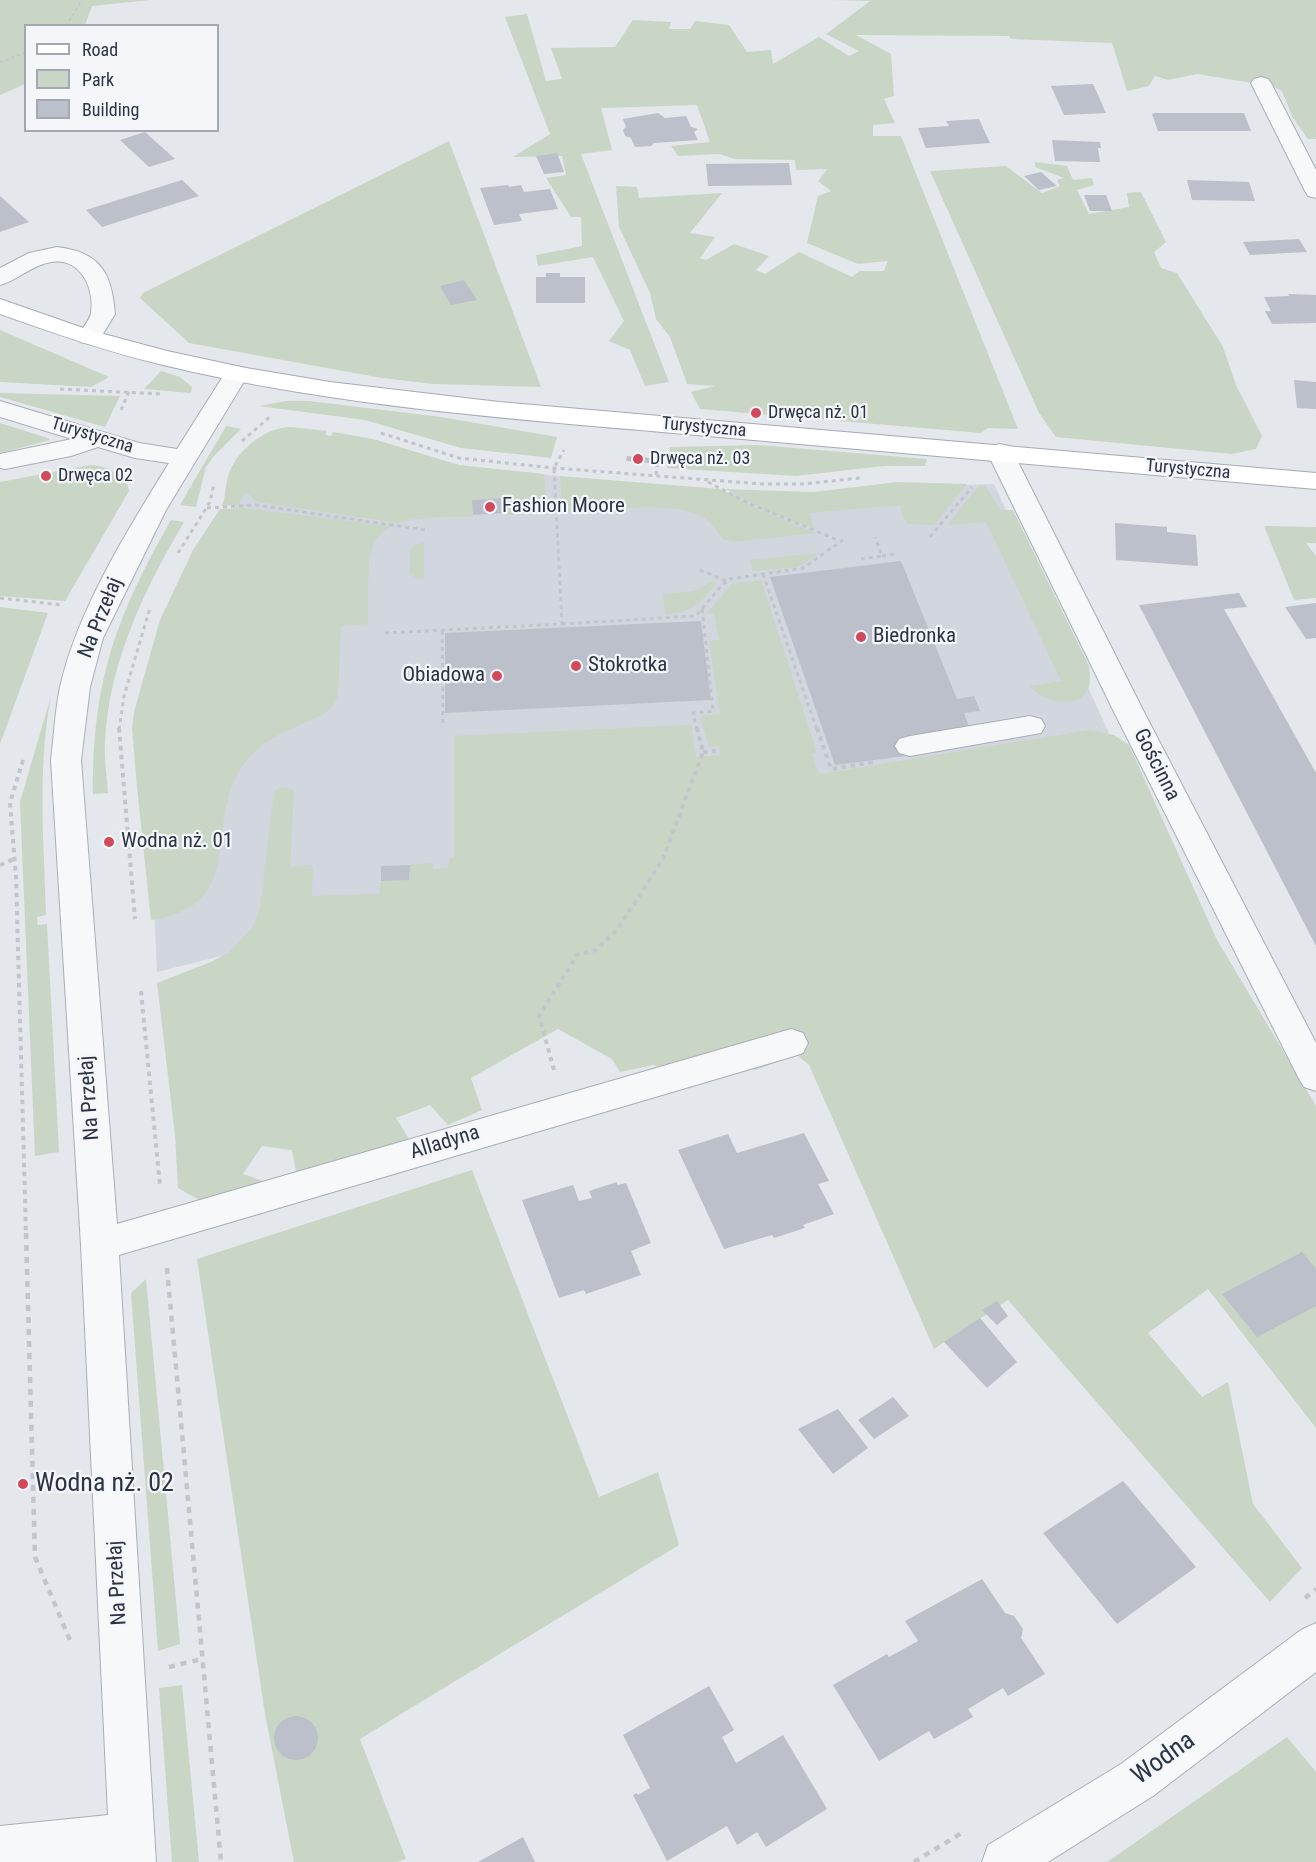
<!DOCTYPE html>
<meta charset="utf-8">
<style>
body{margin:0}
#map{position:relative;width:1316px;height:1862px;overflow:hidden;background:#e4e7ec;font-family:"Roboto Condensed",sans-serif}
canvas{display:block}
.legend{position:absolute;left:24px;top:24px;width:195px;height:108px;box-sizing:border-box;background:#f4f6f9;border:2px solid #a4a8b1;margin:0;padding:8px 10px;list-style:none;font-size:18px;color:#2b3445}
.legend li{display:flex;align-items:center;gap:12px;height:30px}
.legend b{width:30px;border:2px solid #a4a8b1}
</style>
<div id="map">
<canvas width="1316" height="1862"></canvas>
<ul class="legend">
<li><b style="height:8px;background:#fff"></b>Road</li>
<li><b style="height:16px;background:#c9d6c5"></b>Park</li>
<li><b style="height:16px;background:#bbc0ca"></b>Building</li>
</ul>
</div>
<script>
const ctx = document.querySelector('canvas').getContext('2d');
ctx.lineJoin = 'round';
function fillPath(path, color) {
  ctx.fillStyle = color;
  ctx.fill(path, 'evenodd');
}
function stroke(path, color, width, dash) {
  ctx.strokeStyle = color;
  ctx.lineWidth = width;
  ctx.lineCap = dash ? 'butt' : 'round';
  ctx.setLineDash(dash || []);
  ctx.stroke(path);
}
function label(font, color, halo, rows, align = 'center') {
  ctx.font = font + ' "Roboto Condensed",sans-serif';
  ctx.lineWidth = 4.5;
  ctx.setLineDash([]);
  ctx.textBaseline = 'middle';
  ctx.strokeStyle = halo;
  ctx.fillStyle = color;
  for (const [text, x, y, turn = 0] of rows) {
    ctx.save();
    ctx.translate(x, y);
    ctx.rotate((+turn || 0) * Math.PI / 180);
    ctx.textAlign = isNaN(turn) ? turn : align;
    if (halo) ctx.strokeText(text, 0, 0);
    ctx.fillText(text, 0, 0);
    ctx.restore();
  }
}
const built = new Path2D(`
 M270,448l535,52 86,-13 103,-3 115,249 -952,239 -12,-262 39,-121z`);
const green = new Path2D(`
 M0,0h150l-58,6 -7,19 -59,1 -1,58 -25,11z
 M833,0h483v139h-8l-15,-21 -11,-27 -10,-5 -75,-12 -29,6 -13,-4 -6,10 -22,5 -15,-48 -101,-4 -2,-3 -153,-1 35,19 3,42 -10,3 11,24 -22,2v11h28l117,293 -30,-1 -7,5 -281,-24 -9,-17 24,-6 -28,-2 -17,-47 -14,-18 -6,-26 -31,-66 -3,-41 21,1 2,11 83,-5 -32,40 25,4 -15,21 6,2 28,-16 35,12 -13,14 9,4 34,-22 53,25 8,-6h24l4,-10 -30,3 -51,-21 11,-47 13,-5 -13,-10 9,-12 -31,1 -1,-10 -60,-1 -16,-5 -41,2 -7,-10 39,-4 -13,-37 -96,3 11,42 -31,4 88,228 -24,4 -15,-36 -21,-9 15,-20 -31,-64 -55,9 -2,-11 46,-9 -1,-29h-10l-25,-39 20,-3 -4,-19 -49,1 37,-23 -45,-117 22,-3 19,67 16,-2 -11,-31 64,-1 18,-27 38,2 -2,7h21l5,-8 34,4 18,27 24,-2 2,14 46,-27 30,19 10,-5 -33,-17 44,-33z
 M449,141l92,246 -107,-3 -52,-6 -193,-35 -49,-45 3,-5z
 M1035,162l32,4 6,14 19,-2 2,7 -17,5 12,24 40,-7 -2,-14 14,-1 25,50 -12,10 7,16 16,5 46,74 13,38 26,51 -6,13 -24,5 -176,-17 -17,-24 -109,-242 76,-5 36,27 18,-7 -3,-6 7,-2 -29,-11z
 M0,330l109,47 -18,10 -91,-5z
 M161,371l19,6 12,10 -1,6 -47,-4z
 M0,393l120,3 -15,31 -105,-30z
 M286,401h23l132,16 116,20 -6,21 -90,-10 -96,-28 -106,-14z
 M0,423l48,15 2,2 -50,13z
 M226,426l15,3 -27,27 -8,11 -10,40 -16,-2z
 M291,427l36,4 -2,4 6,1 2,-4 40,7 86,26 85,9 3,39 -41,2 -1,-17 -32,1v18c-31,1 -89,-6 -101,32 -6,18 -3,55 -4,75l-27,2 -3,68c-6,22 -26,25 -45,34 -19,8 -39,21 -51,38 -40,62 7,139 -91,154l-14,-133 -5,-59 2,-16 26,-92 33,-70 27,-41 24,-1 147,18 7,-3 -141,-21 -11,-10 -8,13 -16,1c4,-10 3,-22 7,-33 9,-24 37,-46 62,-46z
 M758,445l169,14 -2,7h-41l-88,10 -129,-8 3,-21z
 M90,465c15,1 23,5 36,14l3,12 -64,110 -65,-5v-114z
 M560,476l160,13 34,18 61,26 -82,9 -10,-3c-7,-8 -11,-17 -22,-23 -29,-16 -104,-5 -139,-4z
 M898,482l69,2 -33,41 -27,-1 -8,-19 -89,8 4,15 -47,-17 -41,-22 87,3z
 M979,486h6l16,24h12l76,156c1,9 3,20 -4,28 -14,16 -44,6 -55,-8l31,-5 -75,-159 -39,3z
 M171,520l13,2c-39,66 -76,142 -79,220 -1,17 2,34 3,51l-15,1c-1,-113 23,-177 78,-274z
 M1264,526l52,1v16h-10l10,13v42l-22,2z
 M424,543v35l-6,1 -8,-5v-23l4,-6z
 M820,553l-22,14 -45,4 -3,-11z
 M761,580l56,173h-5l7,21 271,-44 24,5 15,10 88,195 99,166v322l-108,-139 -60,44 54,64 26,-15 25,122 49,64 -32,34 -262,-302 -74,49 -125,-284 -12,-10 -42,15 -12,-4 -76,3 -13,-4 -34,7 -8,-13 -54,-30 -87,49 11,32 -34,15 -18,-20 -34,13 13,21 -112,37 -5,-26 -30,-4 -19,28 34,12 -72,17 -27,-15 -3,-53 -18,-152 56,-22 16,-9 24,-25 7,-19 14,-117 9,-4 11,3 -4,77 20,-2 3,2 -1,29 67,-2 2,-13 28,-1 1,-15 23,-2v6l15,-1 1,-10 5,-1v-121l237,-11 5,32 24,-2 -1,-9 -10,1 -9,-31 20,-2 -11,-73 10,-1 -5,-26h-8l26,-30z
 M712,582l4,1c-17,22 -22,29 -51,31l-2,-20 31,-3z
 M0,607l48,6 -48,131z
 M51,696c-14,73 -7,146 -5,219l-9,2 1,8 9,-1 12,228 -24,4 -15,-354z
 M472,1170l127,327 59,-25 21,73 -319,194 46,120 -9,3h-103l-29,-148 -68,-455z
 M146,1279l34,365 -22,7 -27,-358z
 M182,1685l17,177h-27l-13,-174z
 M1287,1737l29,35v90h-209z`);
const building = new Path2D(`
 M1093,84l13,29 -42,2 -13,-29z
 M658,113l7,5 21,-2 5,11 7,2 -4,3 4,8 -44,3 -3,3 -16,1 -4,-9 -6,-2 -2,-6 3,-3 -3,-8z
 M1155,113h89l7,18h-93l-6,-17z
 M979,119l11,24 -64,5 -8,-20 31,-2 -3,-5z
 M145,132l30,27 -26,8 -29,-27z
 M1052,140l48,2 1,6h-3l2,14 -45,-1z
 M557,153l7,19 -20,2 -8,-18z
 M789,163l3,22 -84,1 -2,-22z
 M1041,172l16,14 -18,4 -15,-14z
 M182,180l17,16 -97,31 -16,-17z
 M1187,180l62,2 6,19 -63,-1z
 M508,185l1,2 12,-2 3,7 26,-3 8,20 -39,5 3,7 -28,4 -14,-37z
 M1084,195h22l6,16h-22z
 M0,196l29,26 -29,10z
 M1299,239l8,13 -57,3 -7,-13z
 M546,273h14v4h25v26h-49v-26h10z
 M464,280l13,20 -26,5 -11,-19z
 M1288,294l28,1v28l-44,1 -7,-13h6l-7,-14 25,-1z
 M1294,380l22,2v27l-19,-1z
 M627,456l25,2 -1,5 -25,-2z
 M505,498v15l-32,2 -1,-15z
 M1115,523l52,4v5l29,3 2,31 -82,-6z
 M901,561l56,138 17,-3 6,15 -16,2 6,16 -71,9 7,18 -71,9 -65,-188z
 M1239,593l8,14 -23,2 92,164v173l-177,-341z
 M1316,603v35l-10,1 -21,-32z
 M701,621l10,79 -266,13v-80z
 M410,865l-1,15 -28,1v-15z
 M804,1133l25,48 -11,3 16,30 -31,11 2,3 -31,10 -2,-3 -48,14 -46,-99 50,-16 9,19z
 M617,1182v3l9,-2 25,60 -20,8 10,24 -55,19 -2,-4 -25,8 -37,-98 51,-15 6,16 13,-3 -3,-7z
 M1302,1252l14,17v37l-59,31 -35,-43z
 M997,1301l11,15 -11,9 -15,-15z
 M980,1318l37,44 -30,26 -43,-46z
 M893,1397l16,19 -35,23 -16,-19z
 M838,1409l30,39 -35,26 -35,-45z
 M1123,1481l73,86 -79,57 -74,-91z
 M982,1579l23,34 9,3 9,13 -2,9 24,36 -37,22 -5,-8 -35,21 5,8 -39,22 -5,-8 -50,30 -46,-76 54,-31 2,3 29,-16 -13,-20z
 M709,1686l25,44 -12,7 14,26 47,-28 44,74 -61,38 -9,-15 -20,13 -10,-19 -60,35 -34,-66 4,-2 1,2 12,-7 -27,-53z
 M274 1738a22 22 0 1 1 44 0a22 22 0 1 1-44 0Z
 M523,1837l12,25h-57z`);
const pathFar3 = new Path2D(`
 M66,26l16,-26
 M0,62l26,-10`);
const pathFar2 = new Path2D(`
 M60,389l101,5
 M121,410l9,-21
 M381,433l78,25 95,10 208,16h40l58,-6
 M242,441l29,-25
 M656,475l2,-17
 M708,482l40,21 90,37
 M207,508l49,-3 170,25
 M930,537l42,-50
 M178,553l32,-51 4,-18
 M882,556l14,-2
 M861,559l21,-3 -7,-19
 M700,570l26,11
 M763,574l54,156
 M0,598l62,7
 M562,624l134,-8 26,-31 8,-6 73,-11 40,-28
 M442,631l1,93
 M385,633l177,-9 -8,-156 10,-18
 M119,730l5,-34 26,-88
 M697,730l-4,-17 20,-2 -11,-103`);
const pathFar1 = new Path2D(`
 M119,728l16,191
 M817,728l14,41 44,-7
 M703,752l13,-1
 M23,760l-13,43 6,74 10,357
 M0,865l14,-6
 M141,991l19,195
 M554,1070l-15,-54 38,-61 19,-5 21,-20 46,-71 40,-107 -6,-24`);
const path = new Path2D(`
 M26,1233l9,324 37,88
 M167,1268l54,594
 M1305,1598l11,-9
 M169,1667l33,-8
 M914,1862l51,-31`);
const minor = new Path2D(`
 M1261,77l7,2 3,4 45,87v28l-8,-2 -3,-5 -54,-108 3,-4z
 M57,247c44,5 55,27 58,67l-17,28 -9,2 -9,-2 -3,-5c4,-7 13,-17 14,-24 4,-25 -11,-56 -40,-51 -19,3 -33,18 -51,23v-17l29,-15z
 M236,368l9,2 3,5 -82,135 -63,128 -13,49 -9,73 36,464 674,-195 12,4 5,10 -5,10 -12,4 -672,198 37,607h-156v-36l108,-11 -27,-570 -30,-485c3,-24 4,-49 9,-73 17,-76 68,-158 109,-224l-34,-5 -37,-11 -27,9 -66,13 -5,-1v-14l72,-15 -72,-22v-16l139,42 38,6 50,-79z
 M1000,444l9,2 4,6 130,258 173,333v48l-12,-4 -6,-10 -185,-367 -126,-258 4,-6z
 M1030,716l11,3 4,7 -4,7 -131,23 -11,-3 -4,-7 4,-7 11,-3z
 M1316,1623v49l-163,124 -105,66h-66l6,-17 133,-81 180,-134z`);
const major = new Path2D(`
 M0,299l89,31 78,21 79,17 84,14 169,20 817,71v16c-207,-18 -413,-36 -620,-54 -180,-16 -361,-28 -537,-71 -54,-13 -106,-31 -159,-50z`);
const markers = [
 [756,413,6,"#d1495b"],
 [638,459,6,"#d1495b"],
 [46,476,6,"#d1495b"],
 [490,507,6,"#d1495b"],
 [861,637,6,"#d1495b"],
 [576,666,6,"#d1495b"],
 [497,676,6,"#d1495b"],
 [109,842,6,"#d1495b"],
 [23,1484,6,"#d1495b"]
];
const farPoinames = [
 ["Drwęca nż. 01",768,413],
 ["Drwęca nż. 03",650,459],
 ["Drwęca 02",58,476]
];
const farStreetnames = [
 ["Turystyczna",704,428,5],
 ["Turystyczna",92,436,17],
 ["Turystyczna",1188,470,5]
];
const poiNames = [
 ["Fashion Moore",502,507],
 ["Biedronka",873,637],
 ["Stokrotka",588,666],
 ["Obiadowa",485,676,"right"],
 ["Wodna nż. 01",121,842]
];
const streetNames = [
 ["Na Przełaj",101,618,-68],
 ["Gościnna",1156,765,63],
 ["Na Przełaj",90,1098,-94],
 ["Alladyna",445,1143,-17],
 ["Na Przełaj",118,1583,-93]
];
const nearPoinames = [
 ["Wodna nż. 02",35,1484]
];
const nearStreetnames = [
 ["Wodna",1164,1759,-36]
];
fillPath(built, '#d2d6de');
fillPath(green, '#c9d6c5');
fillPath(building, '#bbc0ca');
stroke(minor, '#a9aeb7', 2);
stroke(major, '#a3abb8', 2);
stroke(pathFar3, '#c2c5cb', 2, [3, 3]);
stroke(pathFar2, '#c2c5cb', 3, [4, 4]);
stroke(pathFar1, '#c2c5cb', 4, [4.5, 4.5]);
stroke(path, '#c2c5cb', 4.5, [6, 6]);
fillPath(minor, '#f7f8fa');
fillPath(major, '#fff');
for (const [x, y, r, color] of markers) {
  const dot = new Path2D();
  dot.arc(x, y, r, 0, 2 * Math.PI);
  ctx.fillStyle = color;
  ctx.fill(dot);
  stroke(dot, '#f4f6f9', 2);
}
label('18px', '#2b3445', '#f4f6f9', farPoinames, 'left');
label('18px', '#2b3445', '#f4f6f9', farStreetnames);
label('21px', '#2b3445', '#f4f6f9', poiNames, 'left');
label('21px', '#2b3445', '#f4f6f9', streetNames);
label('26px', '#2b3445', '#f4f6f9', nearPoinames, 'left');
label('26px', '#2b3445', '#f4f6f9', nearStreetnames);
</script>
